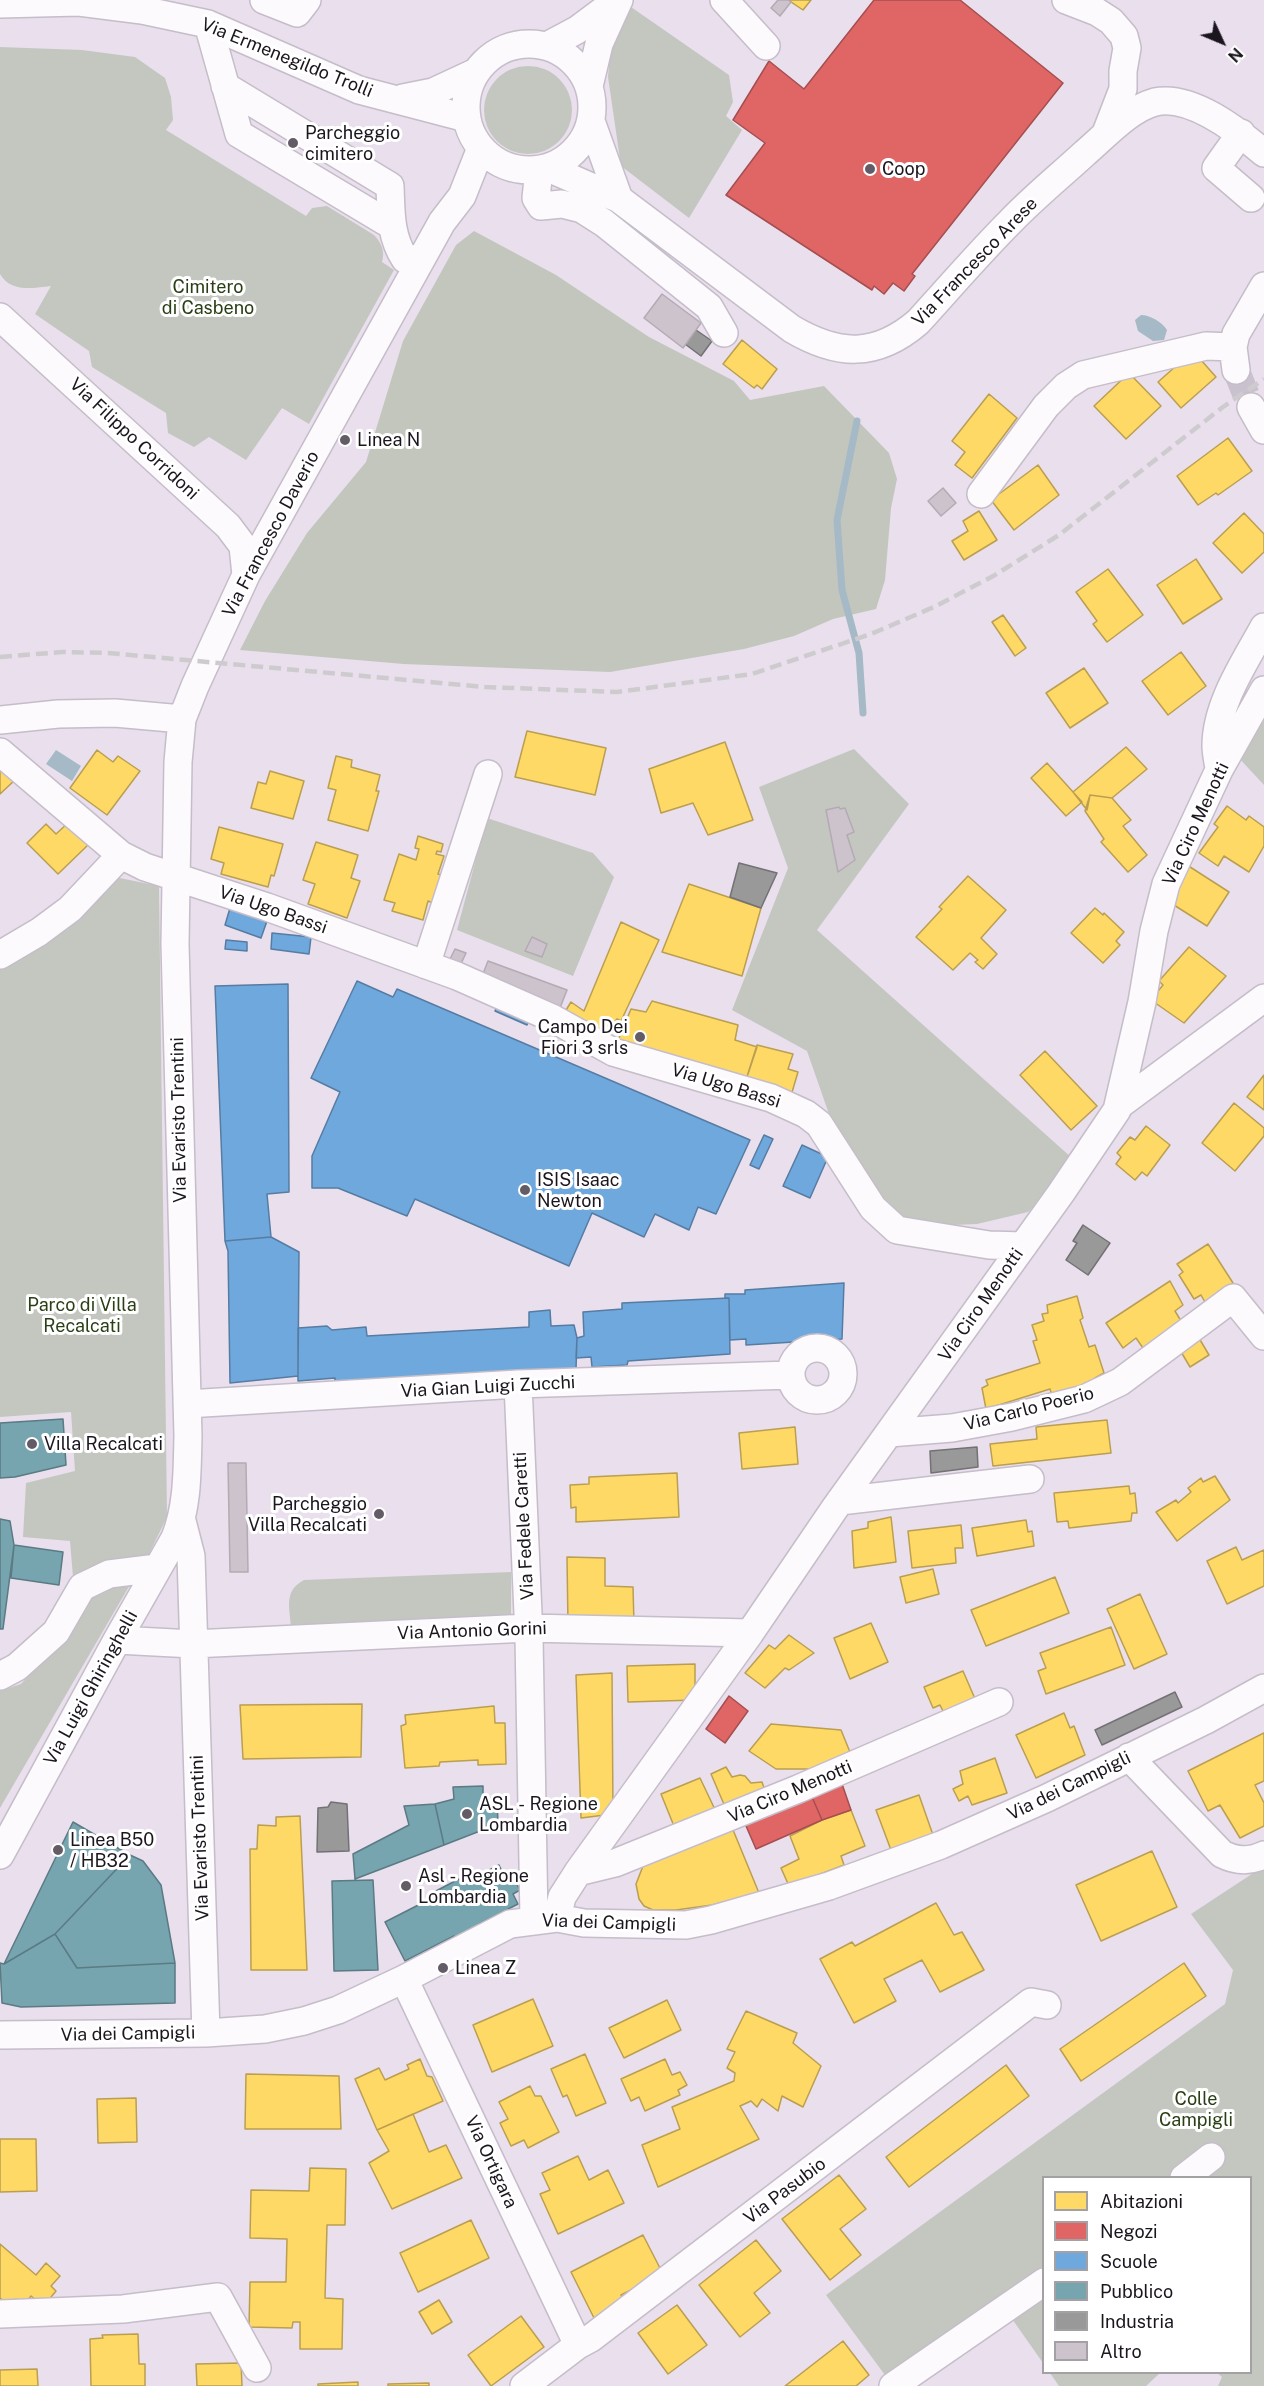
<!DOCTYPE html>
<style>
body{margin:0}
#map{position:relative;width:1264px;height:2386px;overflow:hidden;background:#e9dfed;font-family:"Public Sans",sans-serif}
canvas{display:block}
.legend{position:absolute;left:1042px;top:2176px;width:210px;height:198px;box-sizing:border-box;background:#fff;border:2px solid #a4a1a5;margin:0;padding:8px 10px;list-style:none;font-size:18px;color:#1b151e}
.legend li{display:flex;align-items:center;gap:12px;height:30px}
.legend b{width:30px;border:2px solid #a4a1a5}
.north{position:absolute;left:1192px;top:12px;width:60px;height:60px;-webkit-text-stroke:4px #fff;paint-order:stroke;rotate:134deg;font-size:16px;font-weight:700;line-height:24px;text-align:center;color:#1b151e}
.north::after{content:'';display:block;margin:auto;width:21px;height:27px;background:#1b151e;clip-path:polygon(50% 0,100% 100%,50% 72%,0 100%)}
</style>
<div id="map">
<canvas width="1264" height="2386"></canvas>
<ul class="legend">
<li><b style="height:16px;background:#ffd966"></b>Abitazioni</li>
<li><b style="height:16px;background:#e06666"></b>Negozi</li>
<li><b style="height:16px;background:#6fa8dc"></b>Scuole</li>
<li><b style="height:16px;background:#76a5af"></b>Pubblico</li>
<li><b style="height:16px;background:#999"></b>Industria</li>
<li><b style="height:16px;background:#cdc3cd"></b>Altro</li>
</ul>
<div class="north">N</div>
</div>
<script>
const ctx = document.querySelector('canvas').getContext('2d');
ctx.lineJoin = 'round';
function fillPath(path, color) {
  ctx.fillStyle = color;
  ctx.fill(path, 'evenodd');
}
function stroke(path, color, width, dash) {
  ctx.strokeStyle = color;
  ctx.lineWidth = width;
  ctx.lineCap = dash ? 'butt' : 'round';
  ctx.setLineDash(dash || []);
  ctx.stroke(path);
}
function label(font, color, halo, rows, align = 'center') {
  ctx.font = font + ' "Public Sans",sans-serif';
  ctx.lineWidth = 6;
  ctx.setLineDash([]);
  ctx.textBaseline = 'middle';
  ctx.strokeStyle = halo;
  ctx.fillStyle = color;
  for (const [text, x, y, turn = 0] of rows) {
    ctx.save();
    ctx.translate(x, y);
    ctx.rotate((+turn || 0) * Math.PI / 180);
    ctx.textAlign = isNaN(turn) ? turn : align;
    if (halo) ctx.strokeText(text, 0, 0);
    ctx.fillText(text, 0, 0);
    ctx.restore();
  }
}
const green = new Path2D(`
 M631,7l98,68 4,27 -7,14 16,14 -53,88 -68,-52 -13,-89 3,-34z
 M0,47l82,3 53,7 30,21 6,19 2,23 -7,10 140,86 6,-8 15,-2 47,29c8,8 11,17 8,27l12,8 -85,154 -27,-16 -36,52 -37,-23 -15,10 -26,-14 -2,-20 -74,-46 -3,-16 -54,-37 16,-28c-18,2 -40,7 -51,-12z
 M484 110a44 44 0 1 1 88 0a44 44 0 1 1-88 0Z
 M1264,713v72l-27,-29z
 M854,749l55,55 -92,126 255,228 -17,29 -27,25 -51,12 -48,2 -36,-9 -56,-80 -30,-86 -75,-41 56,-142 -29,-81z
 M487,818l106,35 21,24 -41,99 -116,-46z
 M105,875l54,11 8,631 -20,41 -74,19 -3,-36 -47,-4 3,-54 49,-12 -4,-59 -71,5v-466z
 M138,1571l-138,237v-117l21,-7 38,-41 34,-60z
 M511,1572v46l-220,10c-1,-20 -8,-37 13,-48z
 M1264,1866v520h-46l4,-9 -5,-4 33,-1v-194h-206l-1,185 -33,-47 -117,70 -67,-91 399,-291 8,-34 -42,-56z
 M1050,2373h110l-14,13h-87z`);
const forest = new Path2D(`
 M474,231l82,44 93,62 85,44 16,19 74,-14 65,67 8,26 -6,29 -6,72 -9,29 -43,10 -39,17 -50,13 -134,23 -206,-8 -164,-14 25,-49 42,-68 59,-71 37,-121 53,-96z`);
const water = new Path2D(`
 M1141,315c9,0 21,7 26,15l-3,10 -11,1 -15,-10 -3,-11z
 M56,750l25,16 -9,15 -26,-17z`);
const homes = new Path2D(`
 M788,0h23l-8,10z
 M742,340l35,29 -15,20 -5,-4 -3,3 -31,-24z
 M1193,351l23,26 -35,31 -23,-26z
 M1129,373l32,33 -35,33 -32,-33z
 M989,394l28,24 -45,60 -17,-13 10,-13 -13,-11z
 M1228,438l24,33 -34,24 -2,-2 -18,12 -21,-29z
 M1038,465l21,30 -45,35 -23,-30z
 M979,511l18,29 -33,20 -12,-19 16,-10 -5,-10z
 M1244,513l20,21v18l-22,21 -29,-30z
 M1196,559l26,40 -39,25 -26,-39z
 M1108,569l35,46 -36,27 -14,-18 4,-3 -21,-29z
 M1003,615l23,33 -11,8 -23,-34z
 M1181,652l25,34 -38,29 -26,-34z
 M1084,668l24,35 -38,25 -24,-35z
 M527,731l79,17 -11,47 -80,-18z
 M725,742l28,78 -45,15 -15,-32 -32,10 -12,-44z
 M1126,747l21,22 -35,29 -22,-3 -3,15 -14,-18z
 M97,750l16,12 5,-6 22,15 -33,44 -37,-27z
 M336,756l16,4 -1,7 29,8 -4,16h3l-11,40 -40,-11 8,-30 -8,-2z
 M0,762l16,17 -16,15z
 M1047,763l35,39 -16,14 -35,-38z
 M270,771l34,10 -11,38 -42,-11 7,-26 8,2z
 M1090,795l22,3 19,22 -8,6 24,29 -19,17 -27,-30 3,-3 -19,-28z
 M1227,806l19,14 3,-4 15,11v19l-15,26 -25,-16 -6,10 -19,-13 19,-26 -4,-3z
 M68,823l21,21 -31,30 -31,-31 19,-19 10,10z
 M219,827l64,17 -9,32 -3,-1 -3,12 -47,-13 3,-11 -13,-4z
 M418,836l25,8 -2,8 -4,-1 -1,3 8,2 -6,18 6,2 -8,28 -8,-3 -5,19 -31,-9 3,-8 -11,-3 15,-46 17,6 3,-11 -4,-1z
 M316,842l42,13 -7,23 9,3 -13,37 -39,-14 7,-20 -12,-4z
 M1187,865l42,27 -22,34 -41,-26z
 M968,876l38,34 -25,28 16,16 -14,15 -8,-7 3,-2 -8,-7 -17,17 -37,-33 26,-28 -3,-2z
 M689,884l72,24 -19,68 -80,-24z
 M1095,908l8,7 1,-2 20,19 -8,9 4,4 -17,18 -32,-30z
 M621,922l38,18 -38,81 -4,-2 -16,20 -38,-24 8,-13 13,9z
 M1189,947l37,29 -42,47 -33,-23 12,-15 -4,-4z
 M652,1001l86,24 -3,15 22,7 -13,39 -130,-36 17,-41 15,3z
 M757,1045l36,9 -5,15 10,3 -8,27 -46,-13z
 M1045,1051l52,55 -26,24 -51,-55z
 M1264,1075v35l-17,-13z
 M1234,1103l30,25v8l-29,35 -33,-28z
 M1146,1126l24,19 -23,31 -5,-4 -7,8 -19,-16 5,-7 -4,-4 13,-16 5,3z
 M1208,1244l25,39 -28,19 -4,-7 -7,4 -15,-24 4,-3 -6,-8z
 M1170,1281l13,24 -8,6 6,10 -38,27 -7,-10 -13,10 -17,-25z
 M1077,1296l6,22 -3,2 9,27 6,-2 9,28 -9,5 2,10 -43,14 -4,-13 -64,20 -4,-21 6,-3 -2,-5 54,-17 -7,-22 4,-1 -5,-15 12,-4 -2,-7 6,-1 -1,-8z
 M1196,1333l13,22 -19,12 -13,-22z
 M1107,1420l4,33 -118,13 -3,-22 47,-5 -1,-12z
 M795,1427l3,37 -56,5 -3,-36z
 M677,1473l2,44 -103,5v-15l-5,1 -1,-23 19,-1v-7z
 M1215,1476l15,24 -53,41 -21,-29 20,-12 2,3 13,-11 -3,-4 13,-10 2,4z
 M1129,1486l1,8 5,-1 2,20h-5l-1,8 -62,7 -1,-7 -11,1 -3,-29z
 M891,1517l5,45 -42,6 -2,-37 16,-3v-6z
 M1026,1520l2,12 4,-1 2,15 -57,10 -5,-28z
 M961,1525l2,23h-8l1,15 -44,5 -4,-37z
 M1236,1547l6,13 22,-10v36l-37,18 -20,-43z
 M567,1557l38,1v28l28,1 1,38h-66z
 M933,1569l6,25 -33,9 -6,-26z
 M1055,1577l14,36 -83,33 -15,-36z
 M1140,1594l27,60 -33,15 -27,-60z
 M871,1623l17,39 -38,17 -16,-41z
 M1111,1627l14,38 -79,29 -8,-23 8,-3 -6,-15z
 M789,1635l25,18 -25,17 -4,-2 -20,20 -20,-15 24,-28 6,4z
 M695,1664v36l-67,2 -1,-36z
 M963,1671l16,37 -31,13 -8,-16 -7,3 -9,-21z
 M612,1673l1,141 -32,4 -5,-143z
 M362,1704l-1,53 -118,2 -3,-54z
 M494,1706l1,17h10l1,41 -28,1v-5l-38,2 -1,4 -34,2 -4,-42 5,-2 -1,-9z
 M1064,1713l6,15 4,-2 11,29 -49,23 -20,-43z
 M771,1724l70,6 13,32 -39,7h-39l-27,-18z
 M1264,1733v48l-9,4 9,18v23l-24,12 -20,-33 -12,6 -20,-40z
 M995,1758l12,35 -35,12 -4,-9 -9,5 -6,-12 10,-5 -3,-13z
 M726,1767l6,10 8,-2 5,1 6,7 11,-1 6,17 -39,17 -18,-42z
 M700,1778l19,40 -41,18 -17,-42z
 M919,1795l14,40 -42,15 -15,-40z
 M851,1810l14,36 -24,10 3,9 -55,21 -8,-18 18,-9 -9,-23 32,-16z
 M300,1816l7,154h-56l-1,-121h7l1,-24 18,1v-9z
 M731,1825l28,68 -47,12 -36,5h-23l-9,-4 -5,-7 -3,-15 9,-23z
 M1152,1851l25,56 -76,34 -25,-56z
 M936,1903l18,32 8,-3 22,38 -44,22 -18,-32 -38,19 12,22 -42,22 -34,-64 32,-17 3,4z
 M1184,1963l22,33 -125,85 -21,-32z
 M533,1999l20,47 -61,26 -19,-47z
 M667,2000l14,30 -57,28 -15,-30z
 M746,2011l51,22 -4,10 28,23 -18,41 -21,-11 -4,15 -16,-12 -5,8 -6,-6 -11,5 19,33 -101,48 -16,-42 38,-16 -8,-22 62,-26 1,-8 -8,-5 8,-16 -8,-3z
 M585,2054l21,49 -30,13 -9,-21 -4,2 -12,-28z
 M420,2059l7,17 5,1 11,24 -66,29 -22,-51 24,-11 6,12 24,-11 -2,-4z
 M665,2059l7,16 8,-3 7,13 -9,5 2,5 -35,16 -6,-14 -8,4 -10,-22z
 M1006,2065l23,31 -120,91 -23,-30z
 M246,2074l93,2 2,53h-96z
 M530,2086l5,10h6l18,36 -31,16 -4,-8 -13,6 -11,-23 8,-4 -9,-17z
 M136,2098l1,44 -39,1 -1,-44z
 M413,2114l16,38 17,-7 16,33 -70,31 -23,-46 20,-12 -12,-21z
 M0,2139h36l1,52 -37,1z
 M578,2156l11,24 19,-10 16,33 -66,31 -18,-40 10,-4 -8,-17z
 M310,2168l36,1 -1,56h-18l-2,73 18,1 -1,50h-42v-27h-7l-1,6 -43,-1 1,-45h36l1,-43 -37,-1 1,-48 58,1z
 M839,2175l27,34 -26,20 21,26 -31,25 -48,-61z
 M471,2220l18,38 -71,34 -18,-39z
 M643,2235l20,39 -42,21 4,9 -30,16 -24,-48z
 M756,2240l25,31 -27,22 16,20 -30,24 -41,-52z
 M0,2244l36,31 10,-12 14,13 -9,10 5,5 -9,11 -11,-2 -5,-4 -7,9 -8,-6 -6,7 -10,-8z
 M439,2300l13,22 -20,12 -13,-22z
 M677,2305l30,40 -39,29 -30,-41z
 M521,2316l23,31 -53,39 -23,-31z
 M138,2334l1,30h6v22h-54l-1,-47 13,-1 -1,-3z
 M843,2341l26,34 -13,11h-71z
 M241,2363l1,23h-45l-1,-22z
 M37,2369l1,17h-38v-16z
 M358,2382v4h-40v-2z
 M429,2383v3h-41v-2z`);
const shops = new Path2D(`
 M874,0h86l103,83 -151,191 3,2 -11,15 -11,-8 -9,11 -10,-8 -2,4 -146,-95 39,-52 -32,-23 36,-59 35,28z
 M729,1696l19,15 -23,32 -19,-14z
 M841,1781l10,29 -29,10 -13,-30z
 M809,1790l13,30 -66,29 -13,-30z`);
const schools = new Path2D(`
 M230,908l37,13 -6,17 -36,-13z
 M272,933l39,4 -2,17 -38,-5z
 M226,940l21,2v9l-22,-2z
 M357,981l36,16 4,-8 353,151 -34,74 -18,-7 -9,23 -34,-16 -11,23 -52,-24 -23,53 -154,-67 -8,17 -69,-28h-26v-32l28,-64 -29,-14z
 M288,984l1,208 -22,2 4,43 -46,4 -10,-255z
 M499,1002l32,14 -4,9 -32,-14z
 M764,1135l9,4 -14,30 -9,-4z
 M802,1145l26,12 -18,41 -27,-12z
 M271,1237l28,15 -1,124 -68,7 -2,-132 -3,-10z
 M844,1283l-2,56 -96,6v-6l-16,1 -1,-42h-4v-4h20v-4z
 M729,1298l1,56 -102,7 -1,4 -35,2 -1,-10 -15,1 1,-20 7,-2 -1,-24 39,-3v-6z
 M550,1310l1,16 23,-1 3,13 -1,31 -241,16v-7l-37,3v-53l29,-2 5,4 34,-3 1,9 162,-9v-15z`);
const public = new Path2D(`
 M63,1419l3,46 -51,12 -15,1v-55z
 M0,1519l10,2 4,24 -11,84h-3z
 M14,1545l49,7 -4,33 -48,-7z
 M483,1786v12h14l1,26 -54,21 -9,-41 19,-5 -1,-12z
 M435,1804l9,41 -89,34 -2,-25 56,-29 -5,-19z
 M73,1822l57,33 -75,79 -51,30z
 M130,1855l13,6 18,24 14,78 -98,5 -22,-34z
 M499,1865l5,11 6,-4 10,18 -7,4 5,10 -39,20 2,3 -23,12 -4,-3 -49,25 -20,-39 51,-26 -2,-4 25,-13 3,5z
 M373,1880l5,90 -44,1 -2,-90z
 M55,1934l22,34 98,-5v40l-154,4 -19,-4 -2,-40 4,1z`);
const industry = new Path2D(`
 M696,330l16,11 -11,15 -16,-12z
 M739,863l38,10 -16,35 -31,-11z
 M1083,1225l27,18 -22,32 -22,-15 11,-17 -4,-2z
 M977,1447l1,20 -47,6 -1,-22z
 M1175,1692l7,15 -80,38 -7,-15z
 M331,1802l16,2 2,47 -32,1 1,-44 10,-1z`);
const stream = new Path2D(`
 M857,421l-20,99 5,70 17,63 4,60`);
const building = new Path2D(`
 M778,0h10l3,2 -11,14 -9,-8z
 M662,294l39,29 -18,25 -39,-30z
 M943,488l13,15 -15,13 -13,-15z
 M839,807l1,2 5,-1 9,24 -7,3 8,25 -17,12 -12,-62z
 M532,937l15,7 -5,13 -17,-6z
 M455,949l11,4 -7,15 -11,-5z
 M488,961l79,29 -7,18 -79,-29z
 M228,1463h18l2,109h-18z`);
const minorTunnel = new Path2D(`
 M1236,370l15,37`);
const minor = new Path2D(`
 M264,0l33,13 10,-13
 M724,0l42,46
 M1066,0l31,12 14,9 13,15 3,12 -4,23v18l-17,44
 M0,4l79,-2 63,8 66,14 151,66 107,28
 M208,24l31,110 152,91
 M466 107a63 63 0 1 1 126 0a63 63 0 1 1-126 0Z
 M547,46l30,-16 39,-29
 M225,86l165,100c1,26 0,50 15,73l8,1 9,-4
 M589,86l10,-42 20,-44
 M403,98l30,-6 43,-20
 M591,121l28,78
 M1241,133l-25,35 35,30
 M548,168l71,31 173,130c46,27 84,29 126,-7 31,-34 61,-69 93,-101 23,-24 49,-45 74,-68 20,-17 44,-44 70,-51 36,-8 83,29 109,51
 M539,170l-3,28 5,8 21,-2 20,5 22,14 105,84 15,26
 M0,317l228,209 15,20 3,29
 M1236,370l-3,-23 3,-13 28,-48
 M1251,407l13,23
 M981,494l65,-88 20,-20 17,-11 123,-29 27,1
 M0,720l58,-6 57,-1 67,6
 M0,752l121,103 24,12 122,40 190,69 95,42 61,34 158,46 35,16 13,10 54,84 24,22 92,15 34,1
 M1219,769c-1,-8 -3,-16 -3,-23 0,-42 29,-84 48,-119
 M0,955l39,-23 31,-23 51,-54
 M426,965l62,-191
 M1118,1106l146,-108
 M791 1374a26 26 0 1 1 52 0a26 26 0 1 1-52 0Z
 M518,1384l11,253 5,283
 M187,1404l331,-20 272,-9
 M889,1433l63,-5 60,-11 72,-18 36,-17 113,-84 31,38
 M840,1501l190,-22
 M182,1521l9,35 15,477
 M117,1640l76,4 335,-16 222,5
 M0,1676l17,-9 39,-35 26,-45 27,-13 40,-5
 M1129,1757l93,97c14,7 27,8 42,1
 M0,1855l117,-215 58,-102c13,-33 12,-67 13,-102l-13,-492 3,-182 4,-43 13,-33 51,-111 196,-353 20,-26 19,-48
 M578,1872l37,-9 183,-74 201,-87
 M557,1918l5,-21 16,-25 172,-239 85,-125 226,-315 56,-83 25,-108 12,-71 12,-47 53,-114 45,-80
 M404,1979l174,366
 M0,2035l206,-2 59,-4 39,-8 34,-11 66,-31 106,-55 47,-6 27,5 102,2 25,-5 118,-34 112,-41 106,-47 159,-78 58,-32
 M1184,2178l27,-21
 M0,2314l123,-5 95,-12 39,71
 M524,2386l54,-41 13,-7 440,-336 16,3
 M893,2386l151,-104`);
const rail = new Path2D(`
 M0,657l62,-5 46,1 377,34 132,5 135,-18 119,-40 63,-27 61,-32 64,-40 164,-128 41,-28`);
const markers = [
 [293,143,6,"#635c66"],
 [870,169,6,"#635c66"],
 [345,440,6,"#635c66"],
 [640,1037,6,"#635c66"],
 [525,1190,6,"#635c66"],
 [32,1444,6,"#635c66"],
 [379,1514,6,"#635c66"],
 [467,1814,6,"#635c66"],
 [58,1850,6,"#635c66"],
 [406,1886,6,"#635c66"],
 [443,1968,6,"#635c66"]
];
const streetNames = [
 ["Via Ermenegildo Trolli",287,58,22],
 ["Via Francesco Arese",975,262,-46],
 ["Via Filippo Corridoni",134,439,43],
 ["Via Francesco Daverio",271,534,-62],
 ["Via Ciro Menotti",1196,824,-65],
 ["Via Ugo Bassi",273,910,19],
 ["Via Ugo Bassi",726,1086,17],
 ["Via Evaristo Trentini",179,1120,-91],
 ["Via Ciro Menotti",981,1305,-55],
 ["Via Gian Luigi Zucchi",488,1387,-3],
 ["Via Carlo Poerio",1029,1409,-14],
 ["Via Fedele Caretti",524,1526,-93],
 ["Via Antonio Gorini",472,1631,-2],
 ["Via Luigi Ghiringhelli",91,1688,-61],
 ["Via dei Campigli",1069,1786,-26],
 ["Via Ciro Menotti",790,1792,-23],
 ["Via Evaristo Trentini",200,1838,-92],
 ["Via dei Campigli",609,1923,2],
 ["Via dei Campigli",128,2034,-1],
 ["Via Ortigara",491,2162,65],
 ["Via Pasubio",785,2191,-37]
];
const poiNames = [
 ["Parcheggio",305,133],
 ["cimitero",305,154],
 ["Coop",882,169],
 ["Linea N",357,440],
 ["Campo Dei",628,1027,"right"],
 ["Fiori 3 srls",628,1048,"right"],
 ["ISIS Isaac",537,1180],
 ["Newton",537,1201],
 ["Villa Recalcati",44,1444],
 ["Parcheggio",367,1504,"right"],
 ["Villa Recalcati",367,1525,"right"],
 ["ASL - Regione",479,1804],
 ["Lombardia",479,1825],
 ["Linea B50",70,1840],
 ["/ HB32",70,1861],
 ["Asl - Regione",418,1876],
 ["Lombardia",418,1897],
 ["Linea Z",455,1968]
];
const parkNames = [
 ["Cimitero",208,287],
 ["di Casbeno",208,308],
 ["Parco di Villa",82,1305],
 ["Recalcati",82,1326],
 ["Colle",1196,2099],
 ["Campigli",1196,2120]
];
fillPath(green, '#c4c7c0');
fillPath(forest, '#c2c6bd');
fillPath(water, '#a6b9c7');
fillPath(homes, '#ffd966');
stroke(homes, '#bb9e50', 1.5);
fillPath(shops, '#e06666');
stroke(shops, '#a54e50', 1.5);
fillPath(schools, '#6fa8dc');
stroke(schools, '#567ca3', 1.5);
fillPath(public, '#76a5af');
stroke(public, '#5b7a84', 1.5);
fillPath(industry, '#999');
stroke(industry, '#737174', 1.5);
stroke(stream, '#a6b9c7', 7);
fillPath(building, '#cdc3cd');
stroke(building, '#b4aab4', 1.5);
stroke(minorTunnel, '#cac1ce', 27, [27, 14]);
stroke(minor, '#c5bdc9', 30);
stroke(minor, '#fcfafc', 27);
stroke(rail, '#cecbcf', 4.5, [12, 6]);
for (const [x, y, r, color] of markers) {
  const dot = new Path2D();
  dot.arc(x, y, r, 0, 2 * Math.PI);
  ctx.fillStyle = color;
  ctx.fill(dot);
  stroke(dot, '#fff', 2);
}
label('18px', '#1b151e', '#fff', streetNames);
label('18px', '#1b151e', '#fff', poiNames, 'left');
label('18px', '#2a3f15', '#fff', parkNames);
</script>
